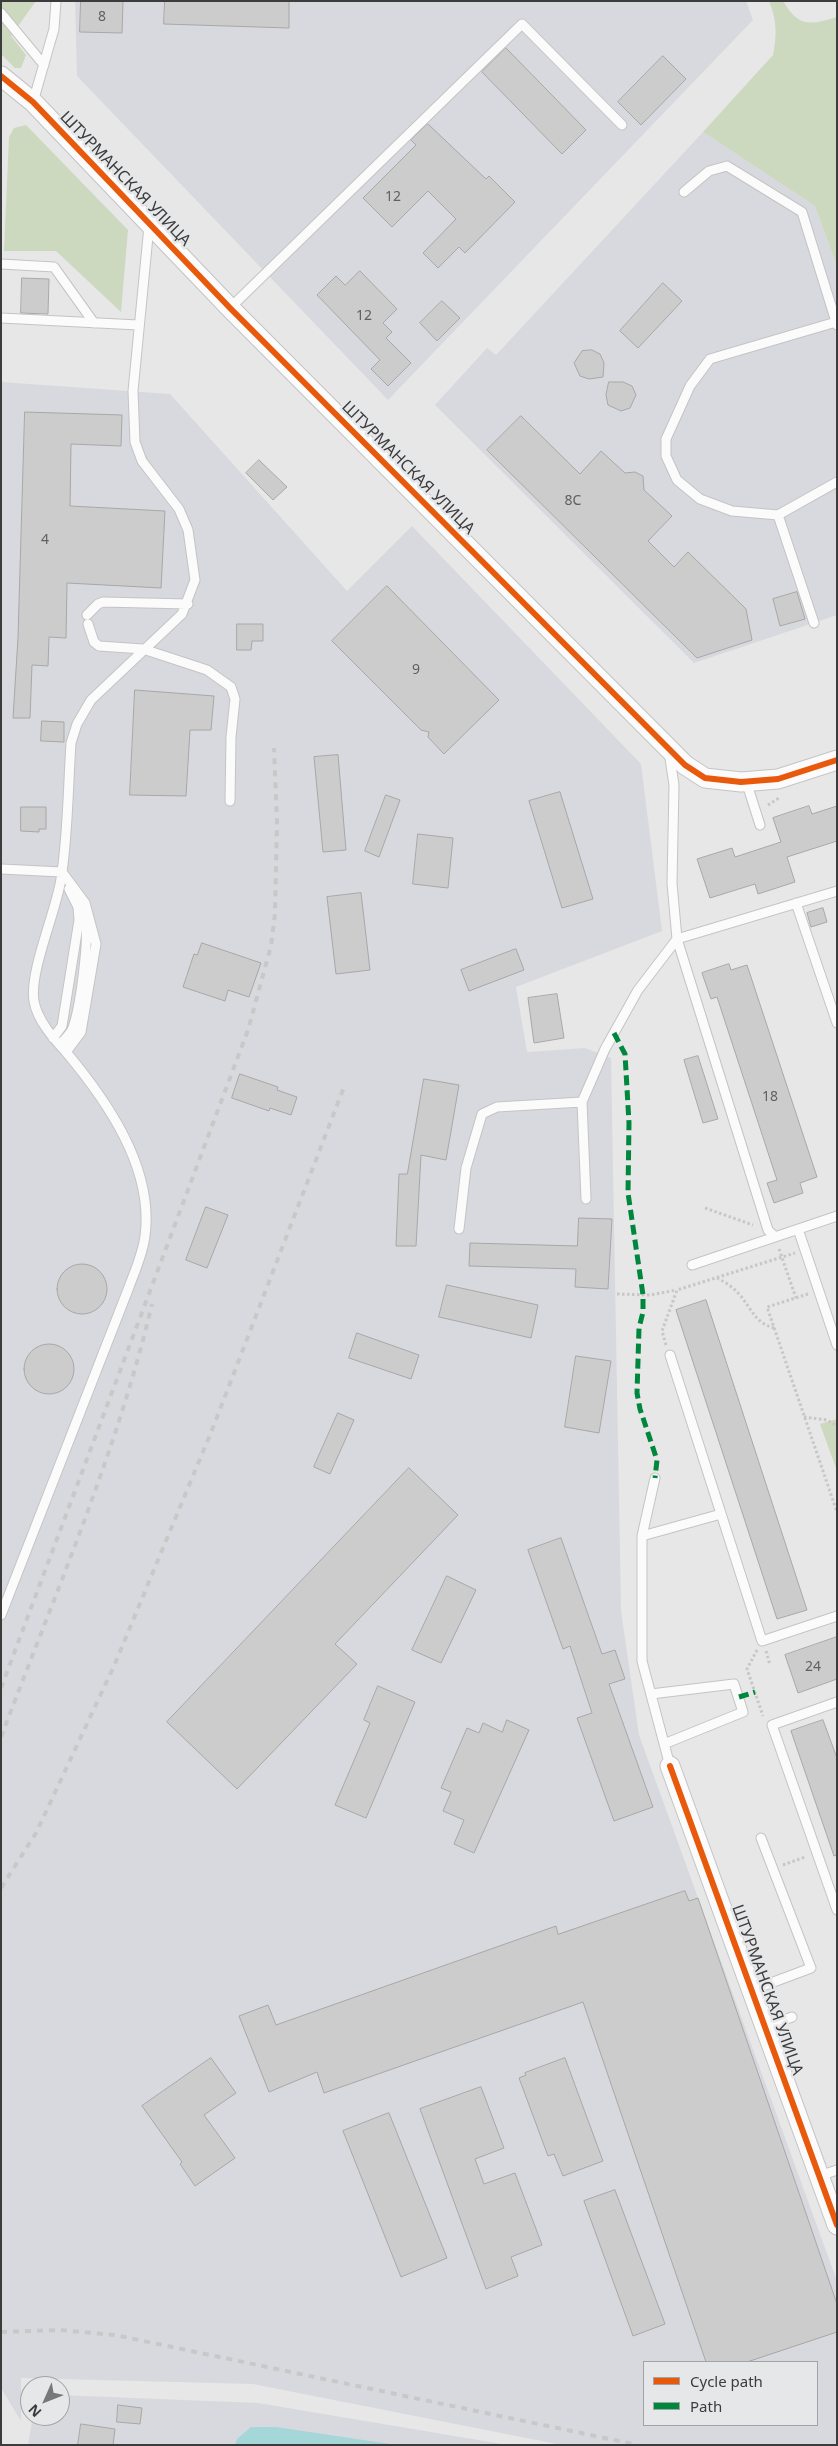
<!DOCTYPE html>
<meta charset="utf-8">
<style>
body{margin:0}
#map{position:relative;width:838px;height:2446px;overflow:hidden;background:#e7e7e7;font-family:"Noto Sans",sans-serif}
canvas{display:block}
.frame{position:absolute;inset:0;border:2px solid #3c3c3d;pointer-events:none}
.legend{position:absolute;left:643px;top:2361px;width:175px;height:65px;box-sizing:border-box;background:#e6e7e8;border:1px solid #a2a3a4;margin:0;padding:6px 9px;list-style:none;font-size:15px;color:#3c3c3d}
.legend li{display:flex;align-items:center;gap:10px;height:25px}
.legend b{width:25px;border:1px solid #a2a3a4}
.north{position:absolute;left:20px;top:2376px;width:50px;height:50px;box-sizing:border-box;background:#e6e7e8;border:1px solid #a2a3a4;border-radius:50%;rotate:226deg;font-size:14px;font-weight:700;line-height:20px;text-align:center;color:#3c3c3d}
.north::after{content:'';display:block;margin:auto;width:18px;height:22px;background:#787878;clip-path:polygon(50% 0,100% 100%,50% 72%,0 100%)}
</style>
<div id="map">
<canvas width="838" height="2446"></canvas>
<div class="frame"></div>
<ul class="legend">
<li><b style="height:6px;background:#e8590c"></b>Cycle path</li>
<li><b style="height:6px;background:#00873e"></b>Path</li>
</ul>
<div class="north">N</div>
</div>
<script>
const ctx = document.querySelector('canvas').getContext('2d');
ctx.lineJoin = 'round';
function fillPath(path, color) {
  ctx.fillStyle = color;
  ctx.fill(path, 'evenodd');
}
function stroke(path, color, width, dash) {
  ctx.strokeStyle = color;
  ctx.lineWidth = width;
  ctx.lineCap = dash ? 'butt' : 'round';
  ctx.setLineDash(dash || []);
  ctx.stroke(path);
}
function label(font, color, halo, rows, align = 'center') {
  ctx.font = font + ' "Noto Sans",sans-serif';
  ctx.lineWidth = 5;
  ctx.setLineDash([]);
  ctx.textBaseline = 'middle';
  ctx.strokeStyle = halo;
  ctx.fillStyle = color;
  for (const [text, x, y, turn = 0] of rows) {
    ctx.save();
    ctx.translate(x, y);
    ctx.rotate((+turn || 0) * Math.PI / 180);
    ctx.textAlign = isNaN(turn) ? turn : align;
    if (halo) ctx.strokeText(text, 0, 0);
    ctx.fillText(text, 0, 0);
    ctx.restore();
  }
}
const built = new Path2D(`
 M75,1h671l7,19 -365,380 -311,-324z
 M703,132l112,74 22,60v349l-143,48 -259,-258 52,-57 9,7z
 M1,382l169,12 177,197 65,-65 229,238 21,167 -146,56 11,65 58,-4 26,10 10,553 18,124 198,546v164h-275l-309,-61 -232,-6v43l-20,-33zM644,2362h173v63h-173z
 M60,2395l198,8 250,42h-480l5,-29h27z`);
const green = new Path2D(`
 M1,1h35l-25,35 15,19 -5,13h-6l-14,-14z
 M769,1h14c16,27 27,24 54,16v249l-22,-60 -112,-74 70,-77c4,-20 4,-35 -4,-54z
 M26,125l102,105 -7,82 -65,-61h-52l5,-114 5,-9z
 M837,1419v52l-17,-47z`);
const water = new Path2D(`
 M251,2427h25l121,18h-162l2,-6z`);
const building = new Path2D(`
 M81,1h42l-1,32 -42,-1z
 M165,1h124v27l-125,-4z
 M506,48l80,82 -24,24 -80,-82z
 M663,56l23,23 -45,46 -23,-23z
 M428,124l58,55 3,-3 26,26 -50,51 -6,-6 -21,21 -15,-15 33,-34 -28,-28 -36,36 -29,-29 53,-53 -5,-5z
 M360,271l37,38 -14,14 9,9 -6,6 25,25 -23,23 -17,-17 9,-9 -63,-65 19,-19 9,9z
 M22,278l27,1 -1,35 -27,-1z
 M663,283l19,18 -44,47 -18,-17z
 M442,301l18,17 -23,23 -17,-18z
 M592,350l8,4 4,9 -1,14 -14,2 -9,-3 -6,-13 8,-12z
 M609,382h14l9,4 4,9 -6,13 -9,3 -13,-6 -2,-10z
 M25,412l97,3 -1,31 -50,-2 -1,62 95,5 -4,77 -94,-5 -1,55 -17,-1 -1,29 -16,-1 -2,53h-17l5,-80z
 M521,416l59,58 21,-23 24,22 10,-1 8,4 1,14 28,26 -24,25 26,26 14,-15 58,57 6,31 -55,18 -210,-208z
 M259,460l28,27 -14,13 -27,-27z
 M387,586l112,114 -55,54 -16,-17 1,-5 -8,-2 -89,-89z
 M797,592l8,27 -25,7 -7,-27z
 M237,624h26v17h-11l-1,9h-14z
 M135,690l79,6 -3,34h-21l-4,66 -56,-1z
 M42,721l22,1v20l-23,-1z
 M338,755l8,95 -23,2 -9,-95z
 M560,792l33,107 -31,9 -33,-107z
 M386,795l14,5 -21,57 -14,-6z
 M809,806l3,8 25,-8v35l-50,16 8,25 -37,12 -3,-10 -45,14 -13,-39 35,-11 3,9 46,-15 -8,-24z
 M21,807h25v22h-7v3l-18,-1z
 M418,834l35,4 -5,50 -35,-4z
 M361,893l9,77 -34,4 -9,-77z
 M823,908l4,14 -16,5 -4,-14z
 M202,943l59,20 -12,34 -21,-7 -3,11 -42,-14 11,-33 3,1z
 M516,949l8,21 -55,21 -8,-21z
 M729,964l2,6 16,-5 70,212 -17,6 3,10 -29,10 -7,-20 10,-3 -60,-183 -6,2 -9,-26z
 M557,994l7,44 -30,5 -6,-45z
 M698,1056l20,63 -15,4 -19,-63z
 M240,1074l38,13 -1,3 20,7 -6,18 -21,-7 -1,3 -37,-13z
 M424,1079l35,6 -13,75 -25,-5 -5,91h-20l3,-72h8z
 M206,1207l22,8 -21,53 -21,-8z
 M579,1218l33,1 -4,70 -33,-2 1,-18 -107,-3 1,-23 107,3z
 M57 1289a25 25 0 1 1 50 0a25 25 0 1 1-50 0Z
 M447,1285l91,20 -7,33 -92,-21z
 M706,1300l101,310 -30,9 -101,-309z
 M357,1333l62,22 -8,24 -62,-21z
 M24 1369a25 25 0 1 1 50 0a25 25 0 1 1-50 0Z
 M576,1356l35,5 -12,72 -34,-6z
 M338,1413l16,7 -24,54 -16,-7z
 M409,1468l49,47 -123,129 22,20 -120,125 -70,-67z
 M561,1538l41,116 13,-4 10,29 -16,5 44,123 -39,14 -37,-103 15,-5 -22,-67 -7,3 -35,-99z
 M447,1576l29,14 -35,73 -29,-13z
 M837,1637v42l-39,14 -13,-38z
 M378,1686l37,16 -49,116 -31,-13 35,-82 -6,-3z
 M507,1720l22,10 -55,123 -20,-9 10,-24 -21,-9 8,-19 -10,-4 26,-60 12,5 4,-10 19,9z
 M823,1720l14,38v97l-3,1 -43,-125z
 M685,1891l4,10 9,-3 139,406v28l-90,30h-41l-123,-360 -259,91 -7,-21 -48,20 -30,-76 29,-11 8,20 280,-99 2,8z
 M211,2058l25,35 -32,22 31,43 -40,28 -15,-22 2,-2 -40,-56z
 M565,2058l38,103 -40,15 -9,-22 -6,2 -29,-78 7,-3 -1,-2z
 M481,2087l23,61 -29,11 9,25 31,-11 27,72 -31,12 7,19 -32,13 -66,-180z
 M389,2113l58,145 -46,19 -58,-146z
 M615,2190l50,134 -32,12 -49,-135z
 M118,2405l24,3 -2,16 -23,-2z
 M81,2424l34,5 -2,16h-35z`);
const path = new Path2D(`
 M768,805l11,-7
 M705,1208l48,17
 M779,1249l17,49
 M717,1278c8,4 16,9 23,17 11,13 15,28 34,33
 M617,1294l34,1 25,-5
 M808,1294l-41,13 70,205
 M666,1345l-4,-14 15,-41 118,-37
 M804,1417l23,3 10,6
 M757,1650l-10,19 16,47
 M766,1651l4,14
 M783,1865l22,-8`);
const lane = new Path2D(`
 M1,13l43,52
 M33,102l21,-73 2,-28
 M684,192l25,-21 18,-5 75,46 35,113
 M1,264l53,3 40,56
 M230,308l292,-284 100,101
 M1,318l137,7
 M778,515l-46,-4 -32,-12 -23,-19 -11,-24v-17l24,-53 20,-27 126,-37
 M87,615l11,-11 5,-2 85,2
 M814,623l-36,-108 59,-33
 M88,624l6,18 5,4 44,3 64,21 24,17 4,12 -4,38 -1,64
 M669,752l5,33 -2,98 5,56 91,291 7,7
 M746,781l14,44
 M1,869l61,3
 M62,872l23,31 11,41 -15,88 -15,20c-12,-13 -29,-32 -32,-51 -5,-29 22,-89 27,-122 7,-44 7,-91 10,-136l6,-19 14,-24 91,-86 13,-34 -7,-50 -9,-21 -37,-48 -7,-19 -2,-51 16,-165
 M796,903l41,120
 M53,1038l9,-12 17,-106 -1,-13 -9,-18
 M60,1045c4,-5 9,-10 12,-15 8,-19 18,-94 13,-113
 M586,1199l-4,-97 23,-53 33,-59 39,-51 160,-48
 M459,1229l7,-61 16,-54 15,-7 85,-5
 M798,1229l39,116
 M692,1265l145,-49
 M670,1355l92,286 75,-25
 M655,1478l-13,58v125l28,105
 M642,1536l79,-22
 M1,1615l128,-328c6,-16 14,-34 16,-51 9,-68 -38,-135 -79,-184
 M651,1694l83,-10 9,28 -79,32
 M837,1702l-65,23 65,185
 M752,1990l59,-22 -50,-130
 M765,2027l27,-10
 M819,2176l18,-6`);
const street = new Path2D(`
 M1,76l32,26 197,206 455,457 20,13 36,4 37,-3 59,-19
 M670,1766l167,459`);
const rail = new Path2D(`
 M1,1688l247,-658 23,-84 4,-32 2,-91 -3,-75
 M1,1737c54,-143 116,-285 151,-433
 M1,1888l35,-55 78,-167 98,-236 132,-343
 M1,2332l59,-2 55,5 523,110`);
const quiet = new Path2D(`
 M614,1033l11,21 4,69 -1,70 15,102v17l-4,16 -2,65 3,16 17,51 -2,18
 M739,1697l16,-5`);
const cycleway = new Path2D(`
 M1,76l32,26 197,206 455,457 20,13 36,4 37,-3 59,-19
 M670,1766l167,459`);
const numberNames = [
 ["8",102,17],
 ["12",393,197],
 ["12",364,316],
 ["8С",573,501],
 ["4",45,540],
 ["9",416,670],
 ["18",770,1097],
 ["24",813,1667]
];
const streetNames = [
 ["ШТУРМАНСКАЯ УЛИЦА",125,179,46],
 ["ШТУРМАНСКАЯ УЛИЦА",408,468,45],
 ["ШТУРМАНСКАЯ УЛИЦА",767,1990,70]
];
fillPath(built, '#d8d9de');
fillPath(green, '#ccd9bf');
fillPath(water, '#a5d6d8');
fillPath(building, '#cccccd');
stroke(building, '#a8a8a8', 1);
stroke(lane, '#c4c4c4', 11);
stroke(street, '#c4c4c4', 21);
stroke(path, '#c7c7c8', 3, [2.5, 2.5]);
stroke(lane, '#fbfbfb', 9);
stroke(street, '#fbfbfb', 19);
stroke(rail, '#c8c8c8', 4, [6, 6]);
stroke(quiet, '#00873e', 5, [10, 5]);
stroke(cycleway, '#e8590c', 6);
label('14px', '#606061', null, numberNames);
label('16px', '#3c3c3d', '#e6e7e8', streetNames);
</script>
